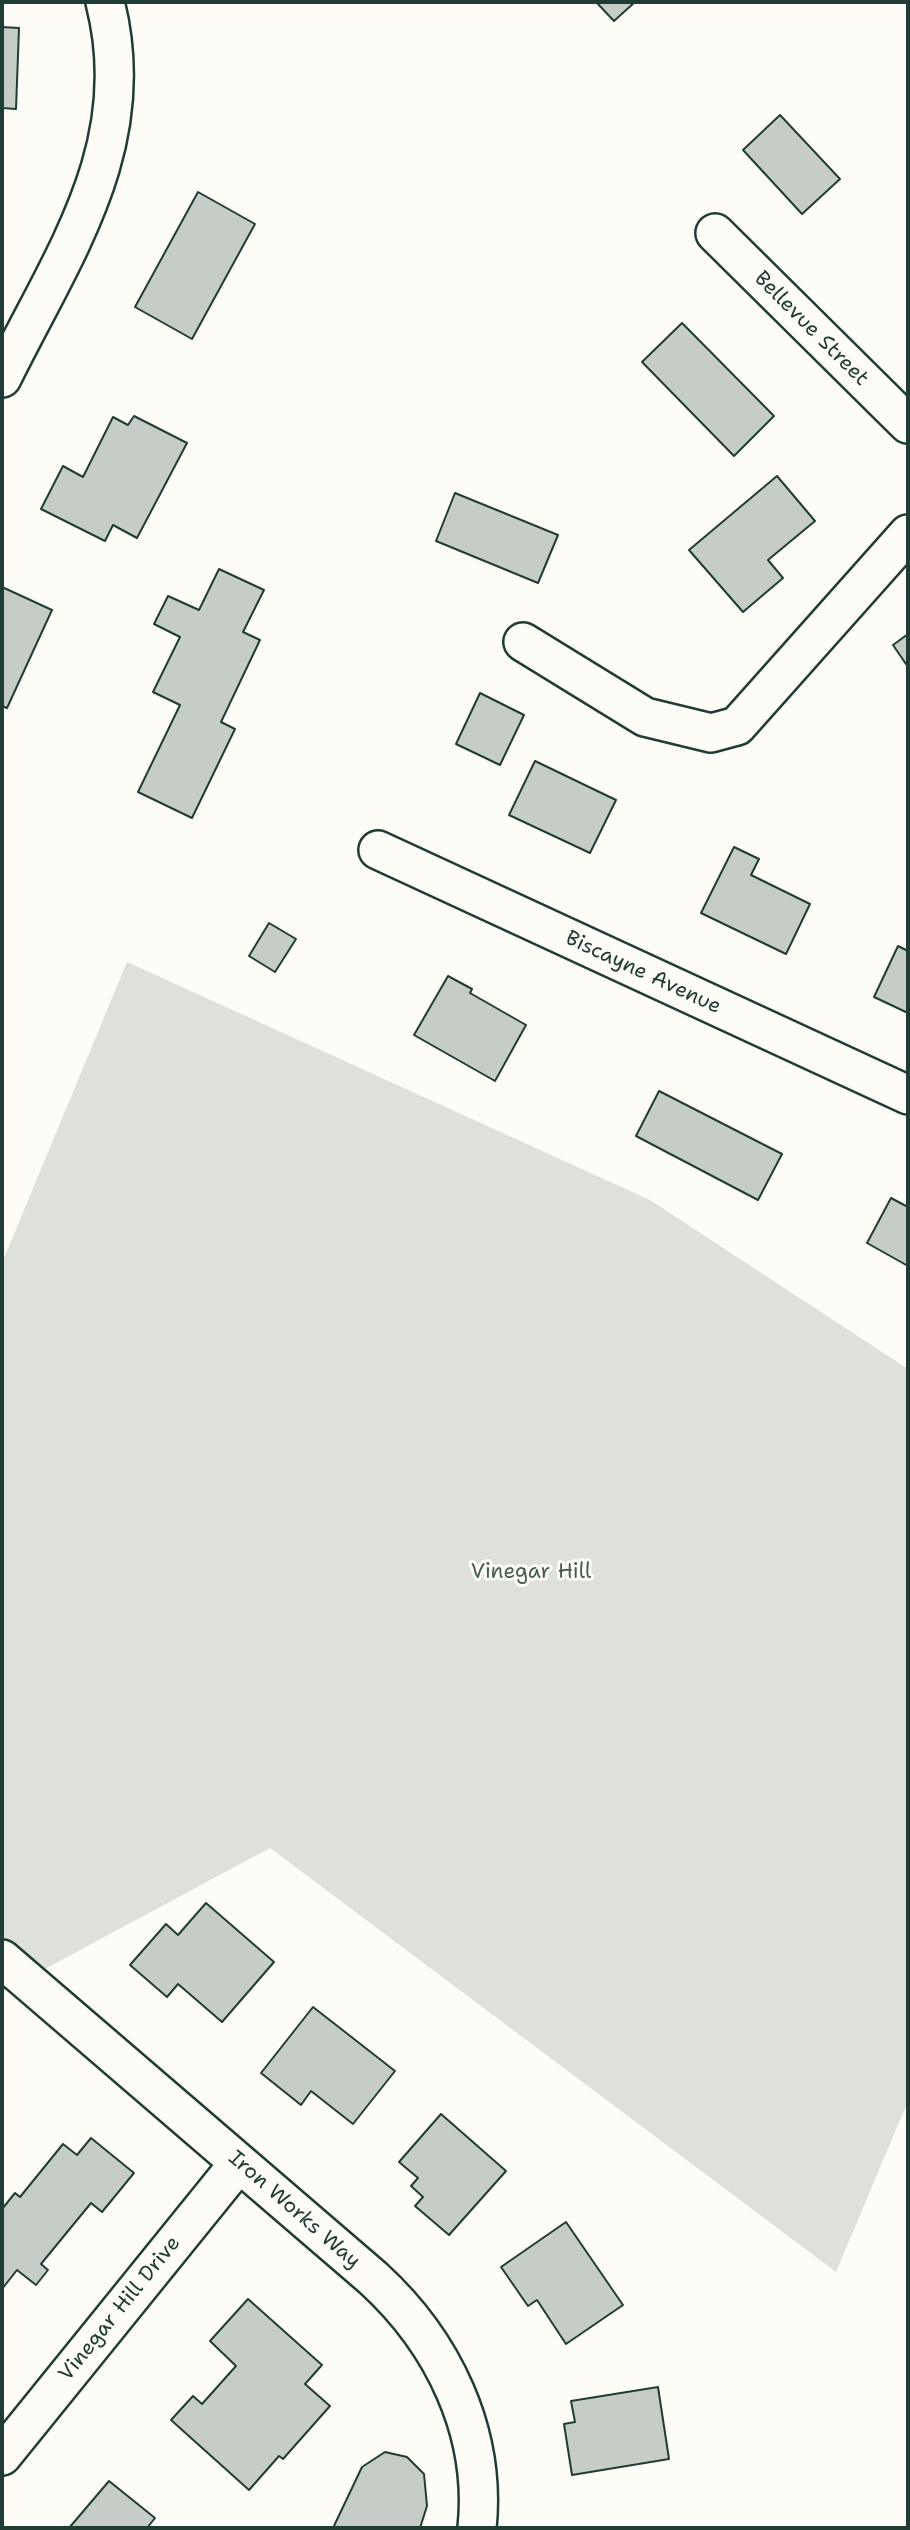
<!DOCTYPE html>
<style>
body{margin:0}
#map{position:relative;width:910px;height:2530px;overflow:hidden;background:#fdfcf7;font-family:"Shantell Sans",sans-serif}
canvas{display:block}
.frame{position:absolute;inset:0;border:4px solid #1f3d34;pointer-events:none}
</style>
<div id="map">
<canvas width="910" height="2530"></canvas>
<div class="frame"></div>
</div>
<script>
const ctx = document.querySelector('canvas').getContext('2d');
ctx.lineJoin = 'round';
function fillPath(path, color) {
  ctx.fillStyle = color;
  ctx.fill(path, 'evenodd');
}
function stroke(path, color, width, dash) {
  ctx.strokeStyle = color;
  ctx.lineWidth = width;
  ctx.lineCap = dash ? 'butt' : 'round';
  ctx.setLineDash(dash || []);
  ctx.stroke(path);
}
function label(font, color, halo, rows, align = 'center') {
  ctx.font = font + ' "Shantell Sans",sans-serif';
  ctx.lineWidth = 6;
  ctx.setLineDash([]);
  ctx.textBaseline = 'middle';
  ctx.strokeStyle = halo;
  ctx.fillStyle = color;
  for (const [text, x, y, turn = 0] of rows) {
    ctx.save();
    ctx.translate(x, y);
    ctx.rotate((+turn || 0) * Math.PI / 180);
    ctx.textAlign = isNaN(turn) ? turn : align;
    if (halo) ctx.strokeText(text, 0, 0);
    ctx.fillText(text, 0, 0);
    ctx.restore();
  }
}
const green = new Path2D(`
 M127,962l523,238 258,169v732l-72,171 -566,-424 -268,144v-729z`);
const building = new Path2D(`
 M596,2h39l-21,19z
 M2,27l17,1 -3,81 -14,-1z
 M780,115l60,64 -38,35 -59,-64z
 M198,192l57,32 -63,115 -57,-32z
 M682,323l92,93 -40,40 -92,-94z
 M134,416l53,27 -50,95 -24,-13 -8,16 -64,-32 22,-43 20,11 30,-60 15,8z
 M777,476l38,45 -47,39 15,18 -40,34 -54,-62z
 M455,493l103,42 -20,48 -102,-42z
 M219,569l45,21 -21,42 17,8 -39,82 14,7 -43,89 -54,-26 42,-87 -27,-13 27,-55 -26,-13 14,-28 31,14z
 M2,587l50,23 -45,98 -5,-2z
 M908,634v33l-15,-22z
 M480,693l44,22 -24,50 -44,-21z
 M535,761l81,39 -26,53 -81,-38z
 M734,847l25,12 -8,16 59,29 -24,50 -85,-41z
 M269,923l27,16 -21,33 -26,-16z
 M898,946l10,5v62l-34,-16z
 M448,976l24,13 -2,4 56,32 -31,56 -81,-46z
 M659,1091l123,63 -24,46 -122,-64z
 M891,1198l17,9v59l-41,-23z
 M206,1903l68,59 -52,60 -44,-38 -11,13 -37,-32 36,-41 12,11z
 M313,2007l82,64 -42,53 -42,-33 -10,14 -40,-32z
 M441,2114l65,57 -57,64 -34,-29 8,-9 -12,-11 7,-8 -19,-16z
 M91,2138l43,35 -32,39 -11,-9 -50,61 7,6 -12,15 -19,-15 -15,19v-80l13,-16 5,4 43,-53 14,11z
 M566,2222l57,83 -57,39 -29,-44 -9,6 -27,-39z
 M248,2299l74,66 -17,19 25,22 -47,53 -4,-3 -30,34 -78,-70 22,-24 9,8 34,-38 -26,-25z
 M658,2387l11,72 -97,16 -8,-51 11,-2 -4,-21z
 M385,2452l22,5 17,17 3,32 -7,22h-87l29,-61z
 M109,2481l46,37 -8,10h-78z`);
const minor = new Path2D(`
 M715,233l193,191
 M2,378c61,-124 140,-232 103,-376
 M523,642l122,75 66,16 26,-7 171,-192
 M378,850l530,245
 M2,1959l371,319c70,64 114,154 104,250
 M2,2456l237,-293`);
const streetNames = [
 ["Bellevue Street",811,329,45],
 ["Biscayne Avenue",643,973,25],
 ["Iron Works Way",294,2210,41],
 ["Vinegar Hill Drive",120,2309,-51]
];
const parkNames = [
 ["Vinegar Hill",531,1573]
];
fillPath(green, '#dde0db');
fillPath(building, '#c6cdc7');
stroke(building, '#1f3d34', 2);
stroke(minor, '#1f3d34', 42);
stroke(minor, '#fdfcf7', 37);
label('21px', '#1f3d34', '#fdfcf7', streetNames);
label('21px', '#455e55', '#fdfcf7', parkNames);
</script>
